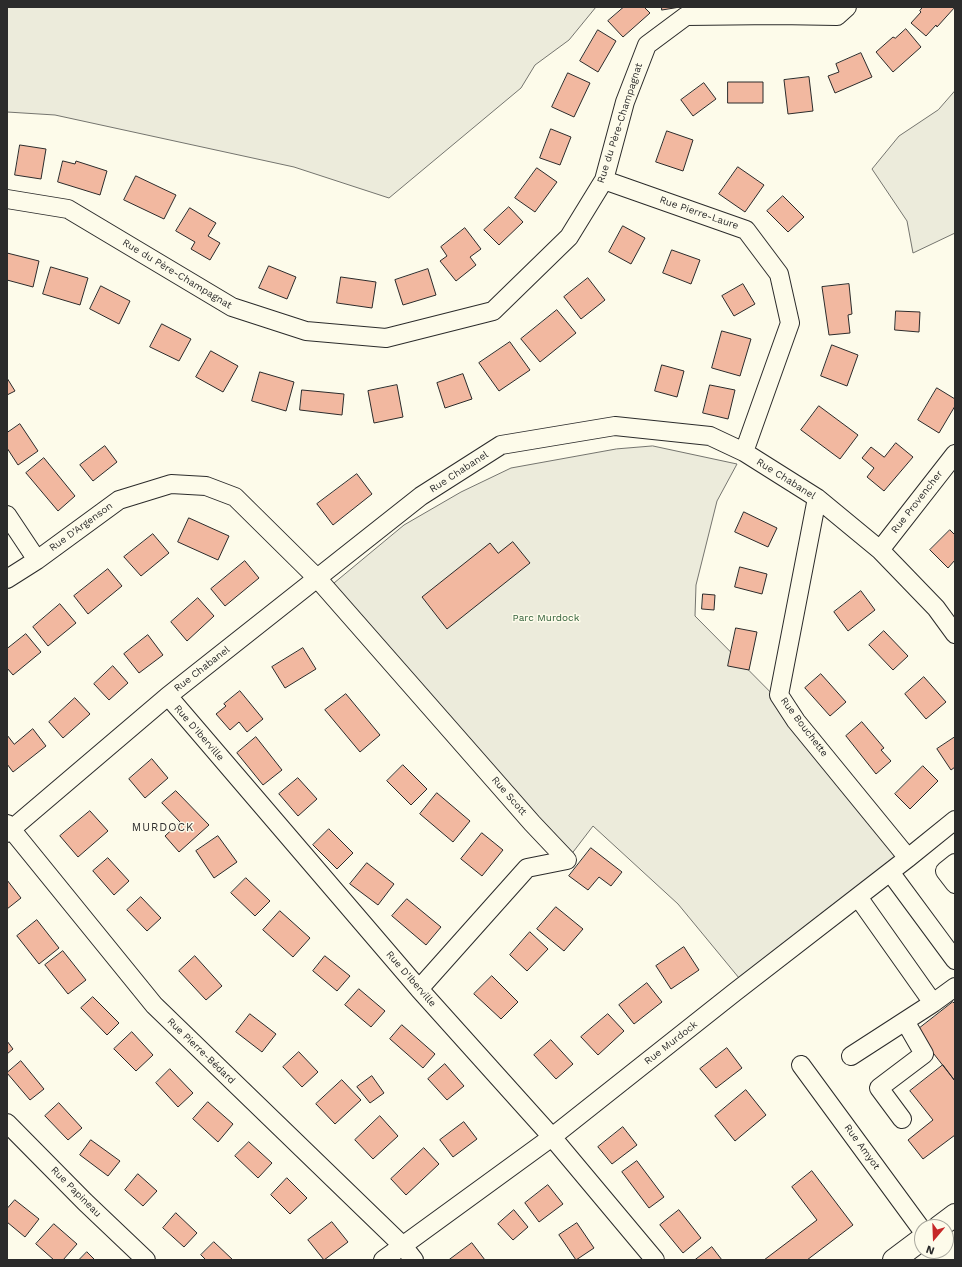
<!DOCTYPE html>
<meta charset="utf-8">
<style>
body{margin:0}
#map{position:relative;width:962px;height:1267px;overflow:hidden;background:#fdfbea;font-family:"Work Sans",sans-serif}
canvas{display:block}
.frame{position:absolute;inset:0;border:8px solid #2b2b2b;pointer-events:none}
.north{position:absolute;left:914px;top:1219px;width:40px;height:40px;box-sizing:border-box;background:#fdfbea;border:1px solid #a9a89e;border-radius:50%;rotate:199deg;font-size:11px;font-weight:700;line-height:16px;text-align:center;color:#2b2b2b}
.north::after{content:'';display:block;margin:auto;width:14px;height:18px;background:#c62828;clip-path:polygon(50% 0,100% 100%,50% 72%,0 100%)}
</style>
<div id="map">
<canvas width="962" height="1267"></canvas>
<div class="frame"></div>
<div class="north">N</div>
</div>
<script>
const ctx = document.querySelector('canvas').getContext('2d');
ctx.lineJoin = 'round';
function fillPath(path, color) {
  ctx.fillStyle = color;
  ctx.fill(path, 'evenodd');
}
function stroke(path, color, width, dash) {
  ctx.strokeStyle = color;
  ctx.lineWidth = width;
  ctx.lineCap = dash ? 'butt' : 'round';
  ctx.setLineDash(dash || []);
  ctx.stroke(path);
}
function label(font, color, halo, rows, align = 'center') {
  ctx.font = font + ' "Work Sans",sans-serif';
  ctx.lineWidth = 3;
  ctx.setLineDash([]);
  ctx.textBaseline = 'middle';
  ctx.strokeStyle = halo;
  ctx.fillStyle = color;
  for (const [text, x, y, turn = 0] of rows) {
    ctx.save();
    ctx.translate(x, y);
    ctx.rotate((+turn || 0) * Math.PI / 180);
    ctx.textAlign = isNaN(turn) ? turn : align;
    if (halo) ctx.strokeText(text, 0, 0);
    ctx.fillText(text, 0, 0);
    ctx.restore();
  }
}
const green = new Path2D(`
 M7,7h589l-27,33 -34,25 -14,23 -132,110 -95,-31 -239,-52 -48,-3z
 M955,91v142l-42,20 -6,-32 -35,-52 27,-33 39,-26z
 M653,446l84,18 -20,37 -21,84 -1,31 106,107 103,129 -160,132 -66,-80 -85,-78 -26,34 -239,-272 76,-63 57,-33 50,-24 105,-19z`);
const building = new Path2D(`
 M624,7h20l6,6 -27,24 -15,-16z
 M662,7h18l-18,3z
 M923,7h32l-18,20 -1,-2 -10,11 -15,-13 10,-11 -1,-1z
 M906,29l15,18 -28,25 -17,-20 17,-15 2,1z
 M598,30l18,11 -18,31 -18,-11z
 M861,53l11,24 -37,16 -7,-17 11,-4 -3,-8z
 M568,73l22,10 -16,34 -22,-10z
 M809,77l4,34 -25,3 -4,-34z
 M728,82h35v21h-35z
 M704,83l12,16 -23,17 -12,-16z
 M551,129l20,8 -11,28 -20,-7z
 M667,131l26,9 -10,31 -27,-9z
 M20,145l26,4 -5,30 -26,-4z
 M63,161l12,3 1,-3 31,10 -7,24 -42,-13z
 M738,167l26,18 -19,27 -26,-18z
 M537,168l20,14 -22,30 -20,-14z
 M136,176l40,19 -12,24 -40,-19z
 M783,196l21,21 -16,15 -21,-21z
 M509,207l14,15 -24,23 -15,-15z
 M190,208l26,15 -8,13 12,7 -10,17 -19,-11 4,-7 -19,-11z
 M623,226l22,12 -14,26 -22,-12z
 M465,228l16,21 -11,8 6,8 -20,16 -16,-20 7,-5 -6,-9z
 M672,250l28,10 -9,24 -28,-11z
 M7,253l32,8 -6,26 -26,-7z
 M269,266l27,11 -9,22 -28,-11z
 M51,267l37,11 -8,27 -37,-11z
 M428,269l8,26 -33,10 -8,-25z
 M341,277l35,5 -4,26 -35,-5z
 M588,278l17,22 -24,19 -17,-22z
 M743,284l12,20 -21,12 -12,-20z
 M849,284l3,30 -4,1 2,18 -21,2 -7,-48z
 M101,286l29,15 -11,23 -29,-15z
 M557,310l19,23 -36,29 -19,-23z
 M896,311l24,1 -1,20 -24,-2z
 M162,324l29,15 -12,22 -29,-14z
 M722,331l29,8 -11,37 -28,-8z
 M510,342l20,28 -31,21 -20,-28z
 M832,345l26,10 -11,31 -26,-10z
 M211,351l27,15 -15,26 -27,-15z
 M662,365l22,6 -7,26 -22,-6z
 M260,372l34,10 -8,29 -34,-10z
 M463,374l9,25 -27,9 -8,-25z
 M7,378l8,13 -8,4z
 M397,385l6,32 -29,6 -6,-32z
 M710,385l25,5 -7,29 -25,-6z
 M937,388l18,11v7l-16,27 -21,-13z
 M302,390l42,4 -2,21 -42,-5z
 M819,406l39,29 -18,24 -39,-29z
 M20,424l18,27 -20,14 -11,-17v-15z
 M896,443l17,14 -29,34 -17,-14 7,-9 -12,-10 9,-11 13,10z
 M105,446l12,16 -24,19 -13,-16z
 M44,458l31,38 -17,15 -32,-38z
 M357,474l15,20 -39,31 -16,-21z
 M744,512l33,16 -9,19 -33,-15z
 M189,518l40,18 -11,24 -40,-18z
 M950,530l5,5v25l-7,8 -18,-18z
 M153,534l16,19 -28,23 -17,-19z
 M513,542l17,21 -83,66 -25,-32 68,-54 8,10z
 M245,561l14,17 -34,28 -14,-17z
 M740,567l27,7 -5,20 -27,-7z
 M108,569l14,17 -34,28 -14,-18z
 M861,591l14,19 -27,21 -14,-19z
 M703,594l12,1 -1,15 -12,-1z
 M198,598l16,18 -27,25 -16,-19z
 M60,604l16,19 -28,23 -15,-19z
 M736,628l21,4 -8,38 -21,-4z
 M884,631l24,25 -15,14 -24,-25z
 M26,634l15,18 -28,23 -6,-7v-19z
 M148,635l15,20 -24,18 -15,-19z
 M303,648l13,21 -31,19 -13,-21z
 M113,666l15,17 -19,17 -15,-16z
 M821,674l25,28 -16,14 -25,-28z
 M924,677l22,25 -20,17 -21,-25z
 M240,691l23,28 -16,13 -8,-10 -9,8 -14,-16 10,-8 -2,-2z
 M346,694l34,41 -20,17 -35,-42z
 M75,698l15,16 -27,24 -14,-16z
 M862,722l22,26 -3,2 10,11 -15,13 -30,-38z
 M33,729l13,17 -33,26 -6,-8v-29l7,9z
 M256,737l26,33 -19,15 -26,-32z
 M955,737v30l-4,3 -14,-21z
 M152,759l16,19 -23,20 -16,-19z
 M403,765l24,24 -16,16 -24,-24z
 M923,766l15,15 -28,28 -15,-15z
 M298,778l19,21 -19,17 -19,-22z
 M176,791l33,34 -30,27 -14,-16 15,-14 -18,-19z
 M437,793l33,28 -17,21 -33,-28z
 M90,811l18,20 -30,26 -18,-21z
 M329,829l24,24 -16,16 -24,-24z
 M482,833l21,17 -21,26 -21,-17z
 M218,836l19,26 -23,16 -18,-27z
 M591,848l31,24 -11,14 -12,-9 -11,13 -19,-14z
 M108,858l21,23 -15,14 -21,-24z
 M367,863l27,21 -16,21 -28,-21z
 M246,878l24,23 -15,15 -24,-23z
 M7,880l14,18 -14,11z
 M141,897l20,21 -14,13 -20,-21z
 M407,899l34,28 -15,18 -34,-29z
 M556,907l27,22 -19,22 -27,-22z
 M280,911l30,27 -17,19 -30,-27z
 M37,920l22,28 -20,16 -22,-28z
 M530,932l18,17 -21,22 -17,-16z
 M684,947l15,23 -28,19 -15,-23z
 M63,951l23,29 -18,14 -23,-29z
 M195,956l27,30 -16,14 -27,-29z
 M325,956l25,20 -13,15 -24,-20z
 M492,976l26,26 -17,17 -27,-25z
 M647,983l15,19 -28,22 -15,-19z
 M359,989l26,22 -14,16 -26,-22z
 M93,997l26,26 -12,12 -26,-27z
 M953,1002l2,2v77l-39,-50z
 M250,1014l26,20 -14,18 -26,-20z
 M608,1014l16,17 -26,24 -17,-18z
 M402,1025l33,29 -12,14 -33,-29z
 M132,1032l21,23 -17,16 -22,-22z
 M551,1040l22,24 -17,15 -22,-24z
 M7,1041l6,8 -6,5z
 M727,1048l15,20 -26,20 -16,-19z
 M299,1052l19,20 -16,15 -19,-20z
 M21,1061l23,28 -14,11 -23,-27z
 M445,1064l19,22 -17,14 -19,-21z
 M943,1065l12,16v54l-32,24 -15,-19 25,-20 -23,-29z
 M170,1069l23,24 -15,14 -22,-24z
 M372,1076l12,17 -14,10 -13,-16z
 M342,1080l19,20 -26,24 -19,-20z
 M746,1090l20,25 -31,26 -20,-25z
 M208,1102l25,22 -15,18 -25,-23z
 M59,1103l23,25 -14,12 -23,-24z
 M380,1116l18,20 -25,23 -18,-19z
 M464,1122l13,17 -24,18 -13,-17z
 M623,1127l14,18 -25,19 -14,-17z
 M91,1140l29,21 -12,15 -28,-21z
 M249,1142l23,21 -14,15 -23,-22z
 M424,1148l15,16 -33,31 -15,-16z
 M637,1161l27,36 -15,11 -27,-36z
 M812,1171l41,54 -46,35h-43l53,-40 -25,-33z
 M138,1174l19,17 -14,15 -18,-16z
 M287,1178l20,20 -17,16 -19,-19z
 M548,1185l15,19 -24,18 -14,-19z
 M15,1200l24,19 -14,18 -18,-15v-13z
 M514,1210l14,17 -15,13 -15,-16z
 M679,1210l22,28 -18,15 -23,-28z
 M176,1213l21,20 -13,14 -21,-19z
 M332,1222l16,20 -24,18 -16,-20z
 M577,1223l17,25 -18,12 -17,-25z
 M54,1224l23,20 -14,16h-9l-18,-16z
 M214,1242l19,18h-27l-5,-5z
 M472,1243l13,17h-36z
 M712,1247l10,13h-27z
 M87,1252l8,8h-16z`);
const minor = new Path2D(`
 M604,180l142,50 33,44 11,49 -46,129
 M7,199l61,10 164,98 74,24 80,7 107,-27 76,-74 35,-57 21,-78 22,-57 39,-29 91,-1 60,1 10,-9
 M817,498l-38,197 17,26 112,137
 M7,515l30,45
 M880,550l75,-96
 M7,579l30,-19 82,-60 52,-16 35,2 29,11 82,81 215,245 35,37 -40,8 -108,121
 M168,696l251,293 133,148 103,123
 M7,824l147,181 249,241 11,14
 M7,833l161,-137 253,-200 80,-51 114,-19 95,10 34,16 73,46 63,52 56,58 19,26
 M955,863l-10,8 10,13
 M890,872l65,88
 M858,897l75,106 22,-16
 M851,1056l82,-53
 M801,1065l121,165
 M902,1119l-23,-31 45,-34 -19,-33
 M7,1123l78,79 61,58
 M383,1260l169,-123 183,-145 173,-134 47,-38`);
const major = new Path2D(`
 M939,1227l16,-12
 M894,1260l28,-21`);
const streetNames = [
 ["Rue du Père-Champagnat",620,123,-72],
 ["Rue Pierre-Laure",699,213,19],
 ["Rue du Père-Champagnat",177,274,31],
 ["Rue Chabanel",459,472,-33],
 ["Rue Chabanel",786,479,32],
 ["Rue Provencher",917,502,-52],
 ["Rue D'Argenson",81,527,-36],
 ["Rue Chabanel",202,669,-38],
 ["Rue Bouchette",804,727,53],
 ["Rue D'Iberville",199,733,49],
 ["Rue Scott",509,796,49],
 ["Rue D'Iberville",411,979,49],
 ["Rue Murdock",671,1043,-38],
 ["Rue Pierre-Bédard",201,1051,44],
 ["Rue Amyot",862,1147,54],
 ["Rue Papineau",76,1192,45]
];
const parkNames = [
 ["Parc Murdock",546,618]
];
const neighbourhoodNames = [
 ["MURDOCK",163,828]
];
fillPath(green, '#ecebdb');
stroke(green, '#74746e', 1);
fillPath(building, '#f2b8a0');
stroke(building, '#2b2b2b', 1);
stroke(minor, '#2b2b2b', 20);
stroke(major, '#2b2b2b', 24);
stroke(minor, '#fdfbea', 18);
stroke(major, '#fdfbea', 22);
label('10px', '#2b2b2b', '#fdfbea', streetNames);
label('10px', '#34623c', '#fdfbea', parkNames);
ctx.letterSpacing = '1px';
label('11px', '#2b2b2b', '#fdfbea', neighbourhoodNames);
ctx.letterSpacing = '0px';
</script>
